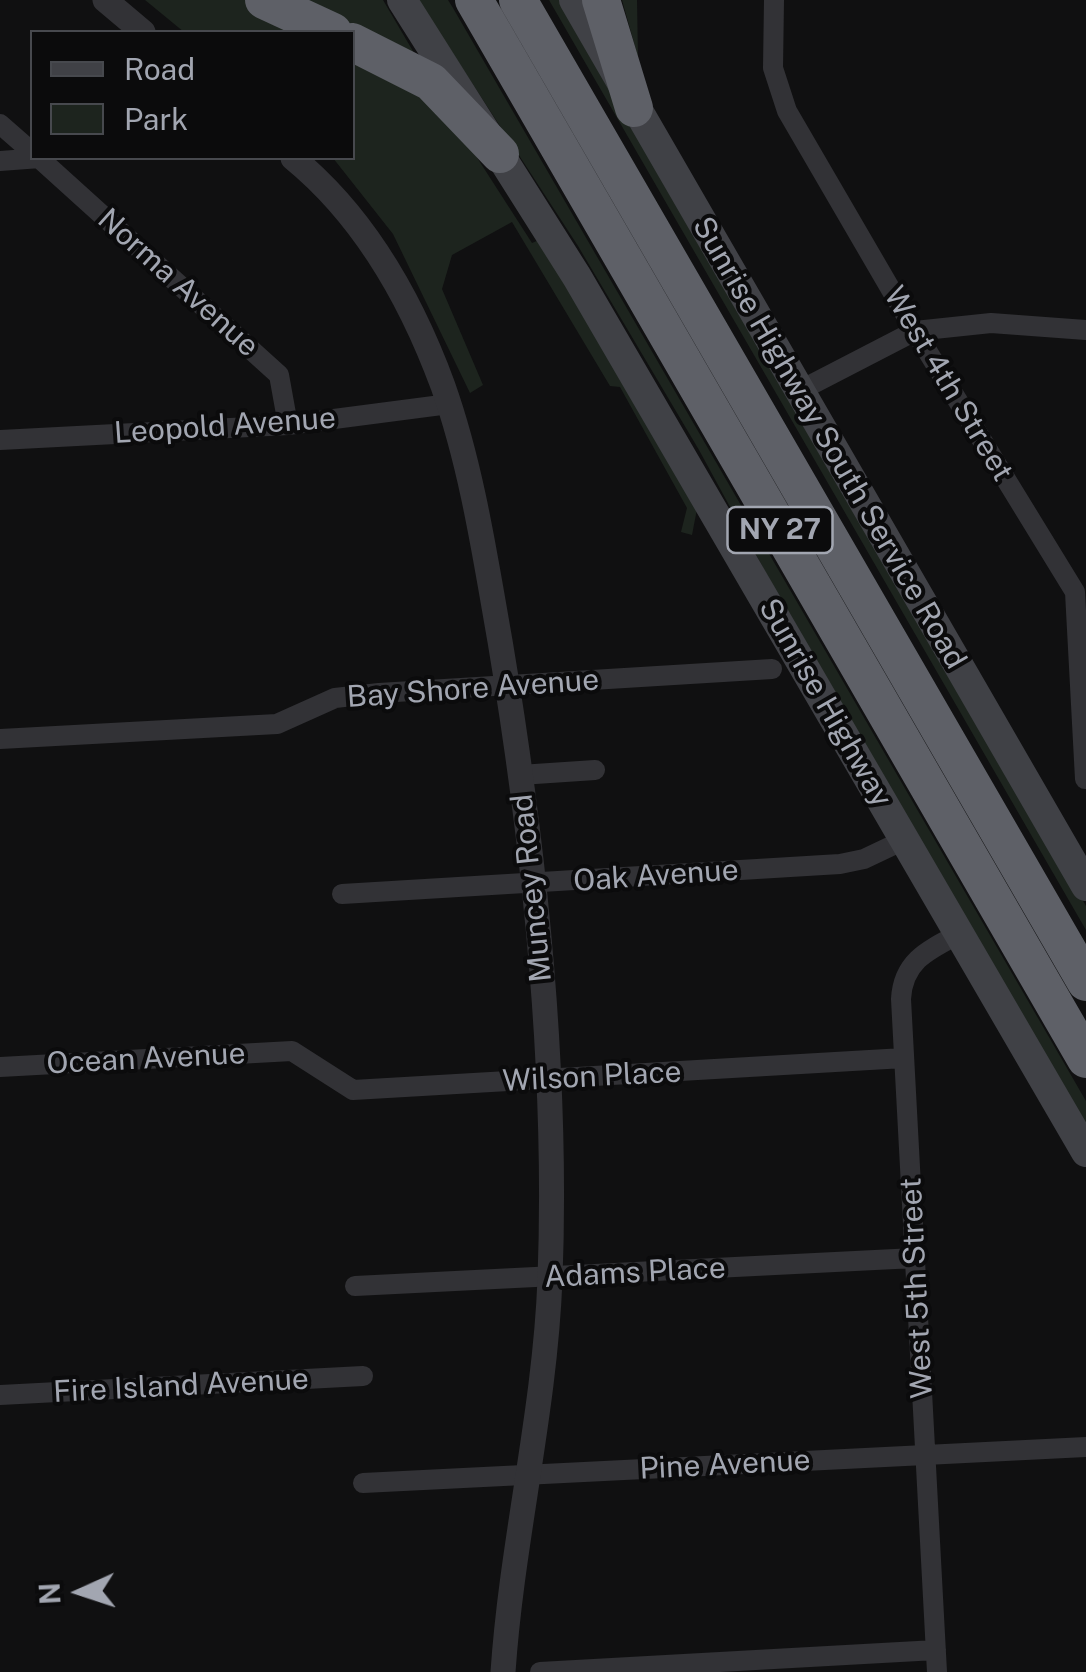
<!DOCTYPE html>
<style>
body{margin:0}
#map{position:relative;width:1086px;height:1672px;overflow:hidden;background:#101011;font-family:"Public Sans",sans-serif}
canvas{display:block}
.legend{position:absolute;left:30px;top:30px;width:325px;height:130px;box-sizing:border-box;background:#0b0b0c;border:2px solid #47494e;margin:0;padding:12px 18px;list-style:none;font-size:30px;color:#a2a6b1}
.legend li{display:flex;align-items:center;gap:20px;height:50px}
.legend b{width:50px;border:2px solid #47494e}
.north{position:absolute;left:30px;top:1542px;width:100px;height:100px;-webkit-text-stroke:8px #0b0b0c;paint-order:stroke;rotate:267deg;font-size:28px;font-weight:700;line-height:40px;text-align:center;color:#a2a6b1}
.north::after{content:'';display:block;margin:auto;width:35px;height:45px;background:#a2a6b1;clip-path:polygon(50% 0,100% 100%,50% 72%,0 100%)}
</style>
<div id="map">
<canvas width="1086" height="1672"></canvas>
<ul class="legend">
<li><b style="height:12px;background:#404146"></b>Road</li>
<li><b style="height:28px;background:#1d241e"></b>Park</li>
</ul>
<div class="north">N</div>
</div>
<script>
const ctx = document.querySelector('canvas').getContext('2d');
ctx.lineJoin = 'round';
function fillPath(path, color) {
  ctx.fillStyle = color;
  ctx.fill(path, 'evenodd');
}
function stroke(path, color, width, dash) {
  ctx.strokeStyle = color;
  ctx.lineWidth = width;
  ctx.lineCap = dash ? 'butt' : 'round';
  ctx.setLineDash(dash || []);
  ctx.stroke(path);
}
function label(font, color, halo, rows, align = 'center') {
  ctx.font = font + ' "Public Sans",sans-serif';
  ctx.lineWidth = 8;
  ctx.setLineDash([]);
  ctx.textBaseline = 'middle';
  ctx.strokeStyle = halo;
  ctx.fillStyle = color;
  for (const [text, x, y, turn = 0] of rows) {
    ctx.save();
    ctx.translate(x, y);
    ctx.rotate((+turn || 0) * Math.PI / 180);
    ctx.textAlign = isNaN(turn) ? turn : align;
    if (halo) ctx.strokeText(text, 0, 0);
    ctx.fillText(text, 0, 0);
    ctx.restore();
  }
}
const green = new Path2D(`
 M145,0h107l71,32h-139z
 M284,0h99l34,58z
 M418,0h30l5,8 633,1093v24l-266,-453 -121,-222 -121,-204z
 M549,0h12l525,906v24z
 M622,0h15l1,57z
 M353,46l57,27 57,69 65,101 7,-3 158,269 -5,26 -11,-3 6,-24 -67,-121 -10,-1 -98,-164 -60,33 -10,34 41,96 -13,8 -77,-159 -60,-76h19z`);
const minor = new Path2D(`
 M774,0l-1,68 14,43 128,220 160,261 10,187
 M0,124l32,28
 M39,158l240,217 9,50
 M0,161l40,-3
 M799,391l116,-60 76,-8 95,7
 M0,440l288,-15 161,-21
 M0,739l277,-15 58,-26 44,-5 393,-24
 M520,775l75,-5
 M342,894l498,-30 24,-5 40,-19
 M0,1067l292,-16 61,39 551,-32
 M355,1286l560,-28
 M0,1395l363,-19
 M363,1483l723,-36
 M540,1672l396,-22
 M937,1672l-36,-673c2,-38 27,-49 58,-65`);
const tertiary = new Path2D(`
 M105,0l38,32
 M293,158c72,59 118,141 150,228 29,82 42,170 57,255 35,209 58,426 50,638 -5,132 -38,261 -47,393`);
const secondary = new Path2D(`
 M402,0l175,277 509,875
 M574,0l512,886`);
const motorway = new Path2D(`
 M264,0l69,32
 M474,0l612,1059
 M518,0l568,982
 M601,0l33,108
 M352,42l79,40 69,72`);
const shields = [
 [780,530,105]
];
const shieldNames = [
 ["NY 27",780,530]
];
const streetNames = [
 ["Norma Avenue",178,283,42],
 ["West 4th Street",948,384,59],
 ["Leopold Avenue",225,426,-4],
 ["Sunrise Highway South Service Road",829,443,60],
 ["Bay Shore Avenue",473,689,-4],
 ["Sunrise Highway",825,703,60],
 ["Oak Avenue",656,876,-4],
 ["Muncey Road",532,888,-96],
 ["Ocean Avenue",146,1059,-3],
 ["Wilson Place",592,1077,-3],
 ["Adams Place",635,1273,-3],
 ["West 5th Street",917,1288,-93],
 ["Fire Island Avenue",181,1386,-3],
 ["Pine Avenue",725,1465,-3]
];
fillPath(green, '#1d241e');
stroke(minor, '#323236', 20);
stroke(tertiary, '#323236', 25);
stroke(secondary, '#404146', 30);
stroke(motorway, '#5e6067', 38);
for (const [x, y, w] of shields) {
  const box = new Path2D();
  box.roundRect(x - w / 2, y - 23, w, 46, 8);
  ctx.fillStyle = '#0b0b0c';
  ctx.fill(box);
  stroke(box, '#a2a6b1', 2.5);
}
label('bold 28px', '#a2a6b1', null, shieldNames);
label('30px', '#a2a6b1', '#0b0b0c', streetNames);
</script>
